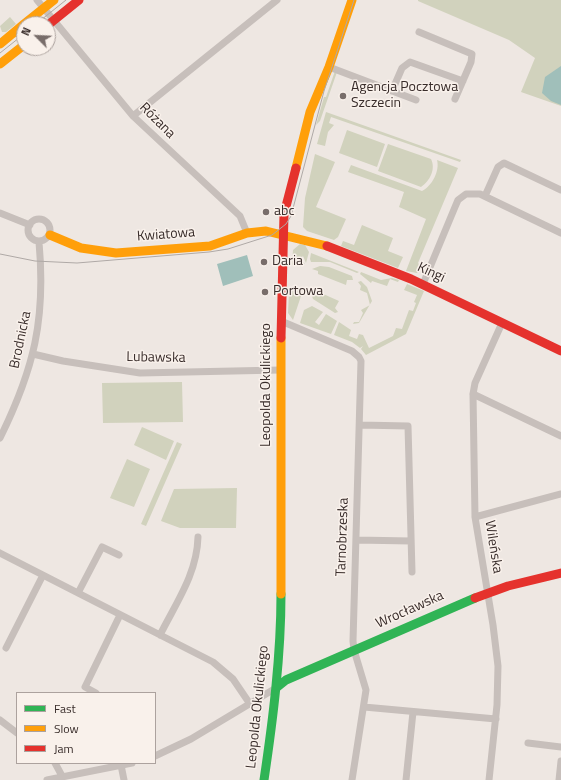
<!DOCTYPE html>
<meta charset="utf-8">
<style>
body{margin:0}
#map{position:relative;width:561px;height:780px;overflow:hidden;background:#eee7e2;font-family:"Titillium Web",sans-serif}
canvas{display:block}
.legend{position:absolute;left:16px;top:692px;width:140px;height:72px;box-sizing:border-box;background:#f9f1eb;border:1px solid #aca29e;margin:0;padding:5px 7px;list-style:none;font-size:12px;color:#382c2a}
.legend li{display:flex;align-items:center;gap:8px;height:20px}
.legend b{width:20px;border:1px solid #aca29e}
.north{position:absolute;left:16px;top:16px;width:40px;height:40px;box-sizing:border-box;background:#f9f1eb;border:1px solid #aca29e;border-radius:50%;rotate:294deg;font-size:11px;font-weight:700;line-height:16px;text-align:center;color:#382c2a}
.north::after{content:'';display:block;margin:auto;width:14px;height:18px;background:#786d6a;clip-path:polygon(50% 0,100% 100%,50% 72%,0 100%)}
</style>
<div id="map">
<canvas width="561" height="780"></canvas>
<ul class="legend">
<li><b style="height:5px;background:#30b455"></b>Fast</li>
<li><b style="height:5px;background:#ff9f0a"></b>Slow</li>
<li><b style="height:5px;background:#e5322d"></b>Jam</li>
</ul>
<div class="north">N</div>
</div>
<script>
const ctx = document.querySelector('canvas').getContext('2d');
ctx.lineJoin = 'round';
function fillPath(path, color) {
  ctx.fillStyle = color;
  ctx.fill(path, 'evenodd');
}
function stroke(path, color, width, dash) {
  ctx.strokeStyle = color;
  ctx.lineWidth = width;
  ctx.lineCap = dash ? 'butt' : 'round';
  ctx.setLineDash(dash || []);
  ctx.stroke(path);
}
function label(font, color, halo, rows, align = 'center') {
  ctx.font = font + ' "Titillium Web",sans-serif';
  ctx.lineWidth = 3;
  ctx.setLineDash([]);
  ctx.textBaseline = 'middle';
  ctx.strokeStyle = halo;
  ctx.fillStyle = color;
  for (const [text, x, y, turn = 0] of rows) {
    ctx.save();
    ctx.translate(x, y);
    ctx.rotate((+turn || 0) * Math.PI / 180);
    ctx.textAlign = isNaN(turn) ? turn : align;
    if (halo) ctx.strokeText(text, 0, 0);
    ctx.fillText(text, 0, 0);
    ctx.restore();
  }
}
const green = new Path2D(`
 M418,0h143v106l-40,-14 14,-34 -26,-18 -91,-39z
 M10,17l6,7 -10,8h-4l-2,-6z
 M335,71l2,1 -17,49 -4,4 8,-28h2z
 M326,112l135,48 -1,2 -129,-45 -2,6 5,2 -6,7 -3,14 -8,-2z
 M347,130l38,14 -8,23 -38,-14z
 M388,144l43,15c5,10 -1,22 -10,28l-43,-16z
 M315,154l20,8 -19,45 30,12 -8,18 -4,3 -27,-9 -4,-4 2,-29z
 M437,160l21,8 -40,95 3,4 -4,6 -11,-2 20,-52 -27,-12 5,-15 -56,-20 3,-7 71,26c10,-5 18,-20 15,-31z
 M362,225l31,13 -5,13 15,6 -5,11 -57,-22 2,-5 11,4z
 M300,244l5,1 4,7 -3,11 -3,-7 -3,3 5,5 -13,1 1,-15z
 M311,253l48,19 -2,1 -27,-11h-19l-1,-3z
 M320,266l9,1 23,9 1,4h-6l-1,5 -28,-11v-3l-6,-2z
 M361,272l20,8 11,-2 7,2 -1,2 -8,-3 -3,7 -15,-5 -1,2 -11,-9z
 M361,281l6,6 5,14 -13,22 -6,1 1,-2h5l4,-9 -2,-3 9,-5 -3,-12 -7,-3 1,-4 -3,-4z
 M407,284l17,7 -18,43 -40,21 -5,-6 2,-3 -3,2 -8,-6 -18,-7 5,-13 12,8 -2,6 8,3 2,-5 4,1 6,13 24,-12 3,-8 6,1 7,-19 4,1 3,-8 -2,-1 3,-7 -13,-5z
 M293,287l9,6 -9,27 -5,-7 1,-22h4z
 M312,289l27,12 -4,7 3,4 -3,1 -22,-14 -3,-8z
 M312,306l11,6 -8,10 4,3 7,-11 11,7 -6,13 -31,-11 4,-13z
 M182,382l1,40 -80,1 -1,-40z
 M142,427l32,14 -8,19 -32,-15z
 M177,442l5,2 -36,82 -5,-2z
 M127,459l23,10 -16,38 -24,-9z
 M237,488l-1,40h-56l-19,-7 13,-32z`);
const water = new Path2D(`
 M561,66v39l-10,-4 -9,-8 3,-16z
 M247,255l6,21 -30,10 -6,-22z`);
const street = new Path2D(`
 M37,0l96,116 107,100 7,17
 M419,32l53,22 -1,8 -16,37
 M329,67l87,33
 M392,91l10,-23 8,-6 53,19
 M133,116l144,-116
 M485,196l13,-29 6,-4 57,27
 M0,213l30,12
 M28 230a11 11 0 1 1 22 0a11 11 0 1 1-22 0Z
 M423,284l32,-77 3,-7 8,-6h14l81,39
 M281,321l71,30 7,6 2,4 -8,280 1,9 12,40 -14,90
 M33,354l30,7 77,12 140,-3
 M473,394l88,42
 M360,425l48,1 4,146
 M0,438c34,-69 46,-119 39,-196
 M475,517l86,-23
 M356,540l55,1
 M0,553l213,109 20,17 17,25
 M78,593l24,-46 17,8
 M160,635c16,-32 37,-61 38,-98
 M6,648l37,-73
 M96,693l-11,-6 35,-72
 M364,707l132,12
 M0,720l17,13
 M528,743l33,4
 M155,756l36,-17 85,-51
 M55,763l7,13
 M121,765l3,15
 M47,780l85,-17
 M406,780l7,-68
 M489,780l8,-75 1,-39 -5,-41 -18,-108 -2,-123 2,-11 27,-60
 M559,780l2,-19`);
const fast = new Path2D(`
 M276,688l10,-8 189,-82
 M264,780c9,-61 17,-124 17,-186`);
const slow = new Path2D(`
 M24,24l30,-24
 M0,44l24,-20
 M0,64l24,-19
 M296,168l14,-56 19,-45 23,-67
 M50,235l31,13 35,5 94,-7 37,-13 19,-2 61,15
 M281,338v256`);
const jam = new Path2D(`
 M48,25l31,-25
 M327,246l84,33 150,72
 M281,338l3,-124 12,-46
 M475,598l33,-12 53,-13`);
const tram = new Path2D(`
 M36,24l30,-24
 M0,53l24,-19
 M0,254l35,7 42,2 132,-11 19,-3 44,-14 14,-11 5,-8 33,-125 30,-91`);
const markers = [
 [343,96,4,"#786d6a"],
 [266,212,4,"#786d6a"],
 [264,262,4,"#786d6a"],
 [265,292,4,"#786d6a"]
];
const poiNames = [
 ["Agencja Pocztowa",351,88],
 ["Szczecin",351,104],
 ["abc",274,212],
 ["Daria",272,262],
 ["Portowa",273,292]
];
const streetNames = [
 ["Różana",157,121,45],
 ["Kwiatowa",166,235,-4],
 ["Kingi",431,273,25],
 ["Brodnicka",21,340,-78],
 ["Lubawska",156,358,1],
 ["Leopolda Okulickiego",267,385,-90],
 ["Tarnobrzeska",343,537,-88],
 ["Wileńska",493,547,81],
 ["Wrocławska",410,610,-24],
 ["Leopolda Okulickiego",258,707,-84]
];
fillPath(green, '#d1d2bd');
fillPath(water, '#a0bfba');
stroke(street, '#c7bfbb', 7);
stroke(fast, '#30b455', 9);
stroke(slow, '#ff9f0a', 9);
stroke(jam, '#e5322d', 9);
stroke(tram, '#afa9a6', 1);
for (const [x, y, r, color] of markers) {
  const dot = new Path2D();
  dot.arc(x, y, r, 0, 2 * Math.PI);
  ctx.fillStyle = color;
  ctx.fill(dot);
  stroke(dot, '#f9f1eb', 1.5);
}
label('14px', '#382c2a', '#f9f1eb', poiNames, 'left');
label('14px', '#382c2a', '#f9f1eb', streetNames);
</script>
